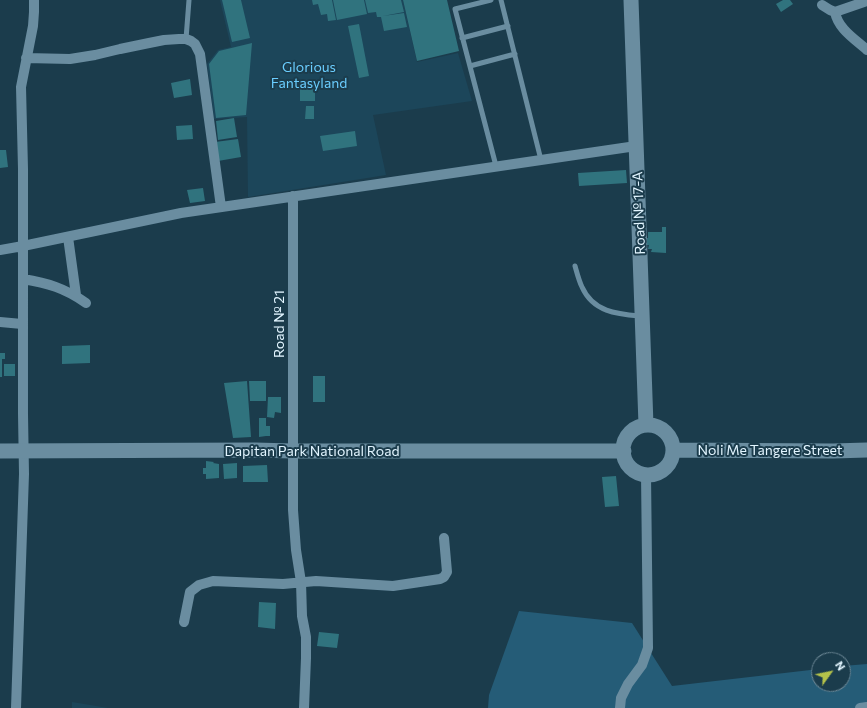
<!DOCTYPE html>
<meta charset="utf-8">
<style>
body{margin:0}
#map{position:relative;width:867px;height:708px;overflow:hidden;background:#1b3c4c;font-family:Commissioner,sans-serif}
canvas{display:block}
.north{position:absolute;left:811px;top:652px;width:40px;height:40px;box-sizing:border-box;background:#1b3c4c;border:1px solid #6b8694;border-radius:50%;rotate:57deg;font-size:11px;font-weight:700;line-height:16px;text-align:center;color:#e2f5ff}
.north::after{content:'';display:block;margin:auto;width:14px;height:18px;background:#b4c24a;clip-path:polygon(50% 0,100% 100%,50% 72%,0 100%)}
</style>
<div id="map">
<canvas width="867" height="708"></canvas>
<div class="north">N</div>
</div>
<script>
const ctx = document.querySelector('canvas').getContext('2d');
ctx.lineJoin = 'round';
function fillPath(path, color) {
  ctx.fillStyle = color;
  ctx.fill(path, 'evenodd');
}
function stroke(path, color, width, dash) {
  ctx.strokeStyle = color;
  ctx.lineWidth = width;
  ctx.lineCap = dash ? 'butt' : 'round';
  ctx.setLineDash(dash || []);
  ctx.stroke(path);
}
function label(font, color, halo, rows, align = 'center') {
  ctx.font = font + ' Commissioner,sans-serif';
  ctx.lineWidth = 4;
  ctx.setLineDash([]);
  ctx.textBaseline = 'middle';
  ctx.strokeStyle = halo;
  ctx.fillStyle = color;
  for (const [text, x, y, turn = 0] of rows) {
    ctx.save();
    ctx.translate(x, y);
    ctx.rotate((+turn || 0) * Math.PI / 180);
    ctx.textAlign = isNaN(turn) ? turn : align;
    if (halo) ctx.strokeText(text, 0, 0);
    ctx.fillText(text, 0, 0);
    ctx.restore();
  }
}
const built = new Path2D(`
 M220,0h183l14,62 41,-9 14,48 -99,14 13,60 -138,22 -1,-80 -33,2 -7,-55 11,-14 13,-3z
 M72,702l36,6h-36z`);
const green = new Path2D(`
 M519,611l113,12 40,63 147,-17v15h24v-18l24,-2v44h-379l1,-13z`);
const building = new Path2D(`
 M222,0h19l9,38 -18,4z
 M312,0h20l4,20 -8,1 -1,-7 -6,1 -3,-11 -5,1z
 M333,0h31l3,14 -30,6z
 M365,0h36l3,12 -21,4 21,-3 3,14 -23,4 -3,-14h-4l-1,-5 -8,1z
 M403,0h44l12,51 -42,10z
 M783,0h7l3,4 -12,8 -5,-8z
 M359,24l10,52 -10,2 -11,-52z
 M252,43l-6,72 -30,3 -7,-54 10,-13z
 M190,79l2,16 -18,3 -3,-15z
 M300,89h15v12h-15z
 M306,106h8v13h-9z
 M234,118l3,19 -19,3 -2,-19z
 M192,125l1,14 -16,1 -1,-14z
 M355,131l2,15 -34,5 -3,-15z
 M238,139l3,18 -23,4 -3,-19z
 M0,150h6l2,17 -8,1z
 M626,170l1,13 -48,3 -1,-13z
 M203,188l2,13 -15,2 -3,-13z
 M662,227h4v26l-15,-1 1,-3h-4l1,-4h-3v-7h2v-6h14z
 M90,345v18l-28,1v-18z
 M0,353h5v6h-3v18h-2z
 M4,364h11v12h-11z
 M313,376h12v26h-12z
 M247,381l4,56 -18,1 -9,-55z
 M249,381h17v20h-16z
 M268,397h13v16l-6,-1 -1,6 -7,-1z
 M259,418h7v8h4v10h-4v-4v4l-7,1z
 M206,461l8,1 -1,1 6,1v14l-13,1v-5h-3v-6h3z
 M237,463v15l-13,1 -1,-15z
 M267,465l1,17h-25v-16z
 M616,476l3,30 -14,1 -3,-30z
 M259,602l17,1 -1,26 -17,-2z
 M319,632l20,2 -2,14 -20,-2z`);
const lane = new Path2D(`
 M491,0l-36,9 41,157
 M501,0l40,160
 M462,38l46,-12
 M186,39l3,-39
 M470,66l45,-12
 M575,266c2,7 4,15 7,21 11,25 35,27 58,29`);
const street = new Path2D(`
 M822,5l8,5 5,2 32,-11
 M835,12c3,17 20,27 32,38
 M26,58l44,1 25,-4 25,-6 29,-6 15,-3 15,-1h7l5,2 4,3 5,10 21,153
 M293,196v314l3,40 5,32 1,34 4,21v21l-2,50
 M68,237l8,58
 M0,250l23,-4 158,-33 455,-67
 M23,279c24,4 42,9 63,24
 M0,322l22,2
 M184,622l6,-30 9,-7 14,-4 70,3 33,-3 77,5 47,-7 4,-2 3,-5 -3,-34
 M16,708l8,-234 -1,-60v-245l-2,-82 12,-61 1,-14v-12
 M620,708l1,-10 7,-14 14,-19 6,-17 -2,-174
 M860,708l7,-1`);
const secondary = new Path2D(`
 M631,0l15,425
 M623 450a25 25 0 1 1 50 0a25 25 0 1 1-50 0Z
 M673,450l160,1 34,-1
 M0,451l255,-1 37,1h332`);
const parkNames = [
 ["Glorious",309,67],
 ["Fantasyland",309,83]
];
const streetNames = [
 ["Road № 17-A",639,213,-92],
 ["Road № 21",279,324,-90],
 ["Noli Me Tangere Street",770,450],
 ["Dapitan Park National Road",312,451]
];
fillPath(built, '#1c465a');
fillPath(green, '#255c77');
fillPath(building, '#30737e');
stroke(lane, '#6a8da0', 5);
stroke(street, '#6a8da0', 10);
stroke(secondary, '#6a8da0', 15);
label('14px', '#6acdfe', '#1b3c4c', parkNames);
label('14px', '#e2f5ff', '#1b3c4c', streetNames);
</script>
